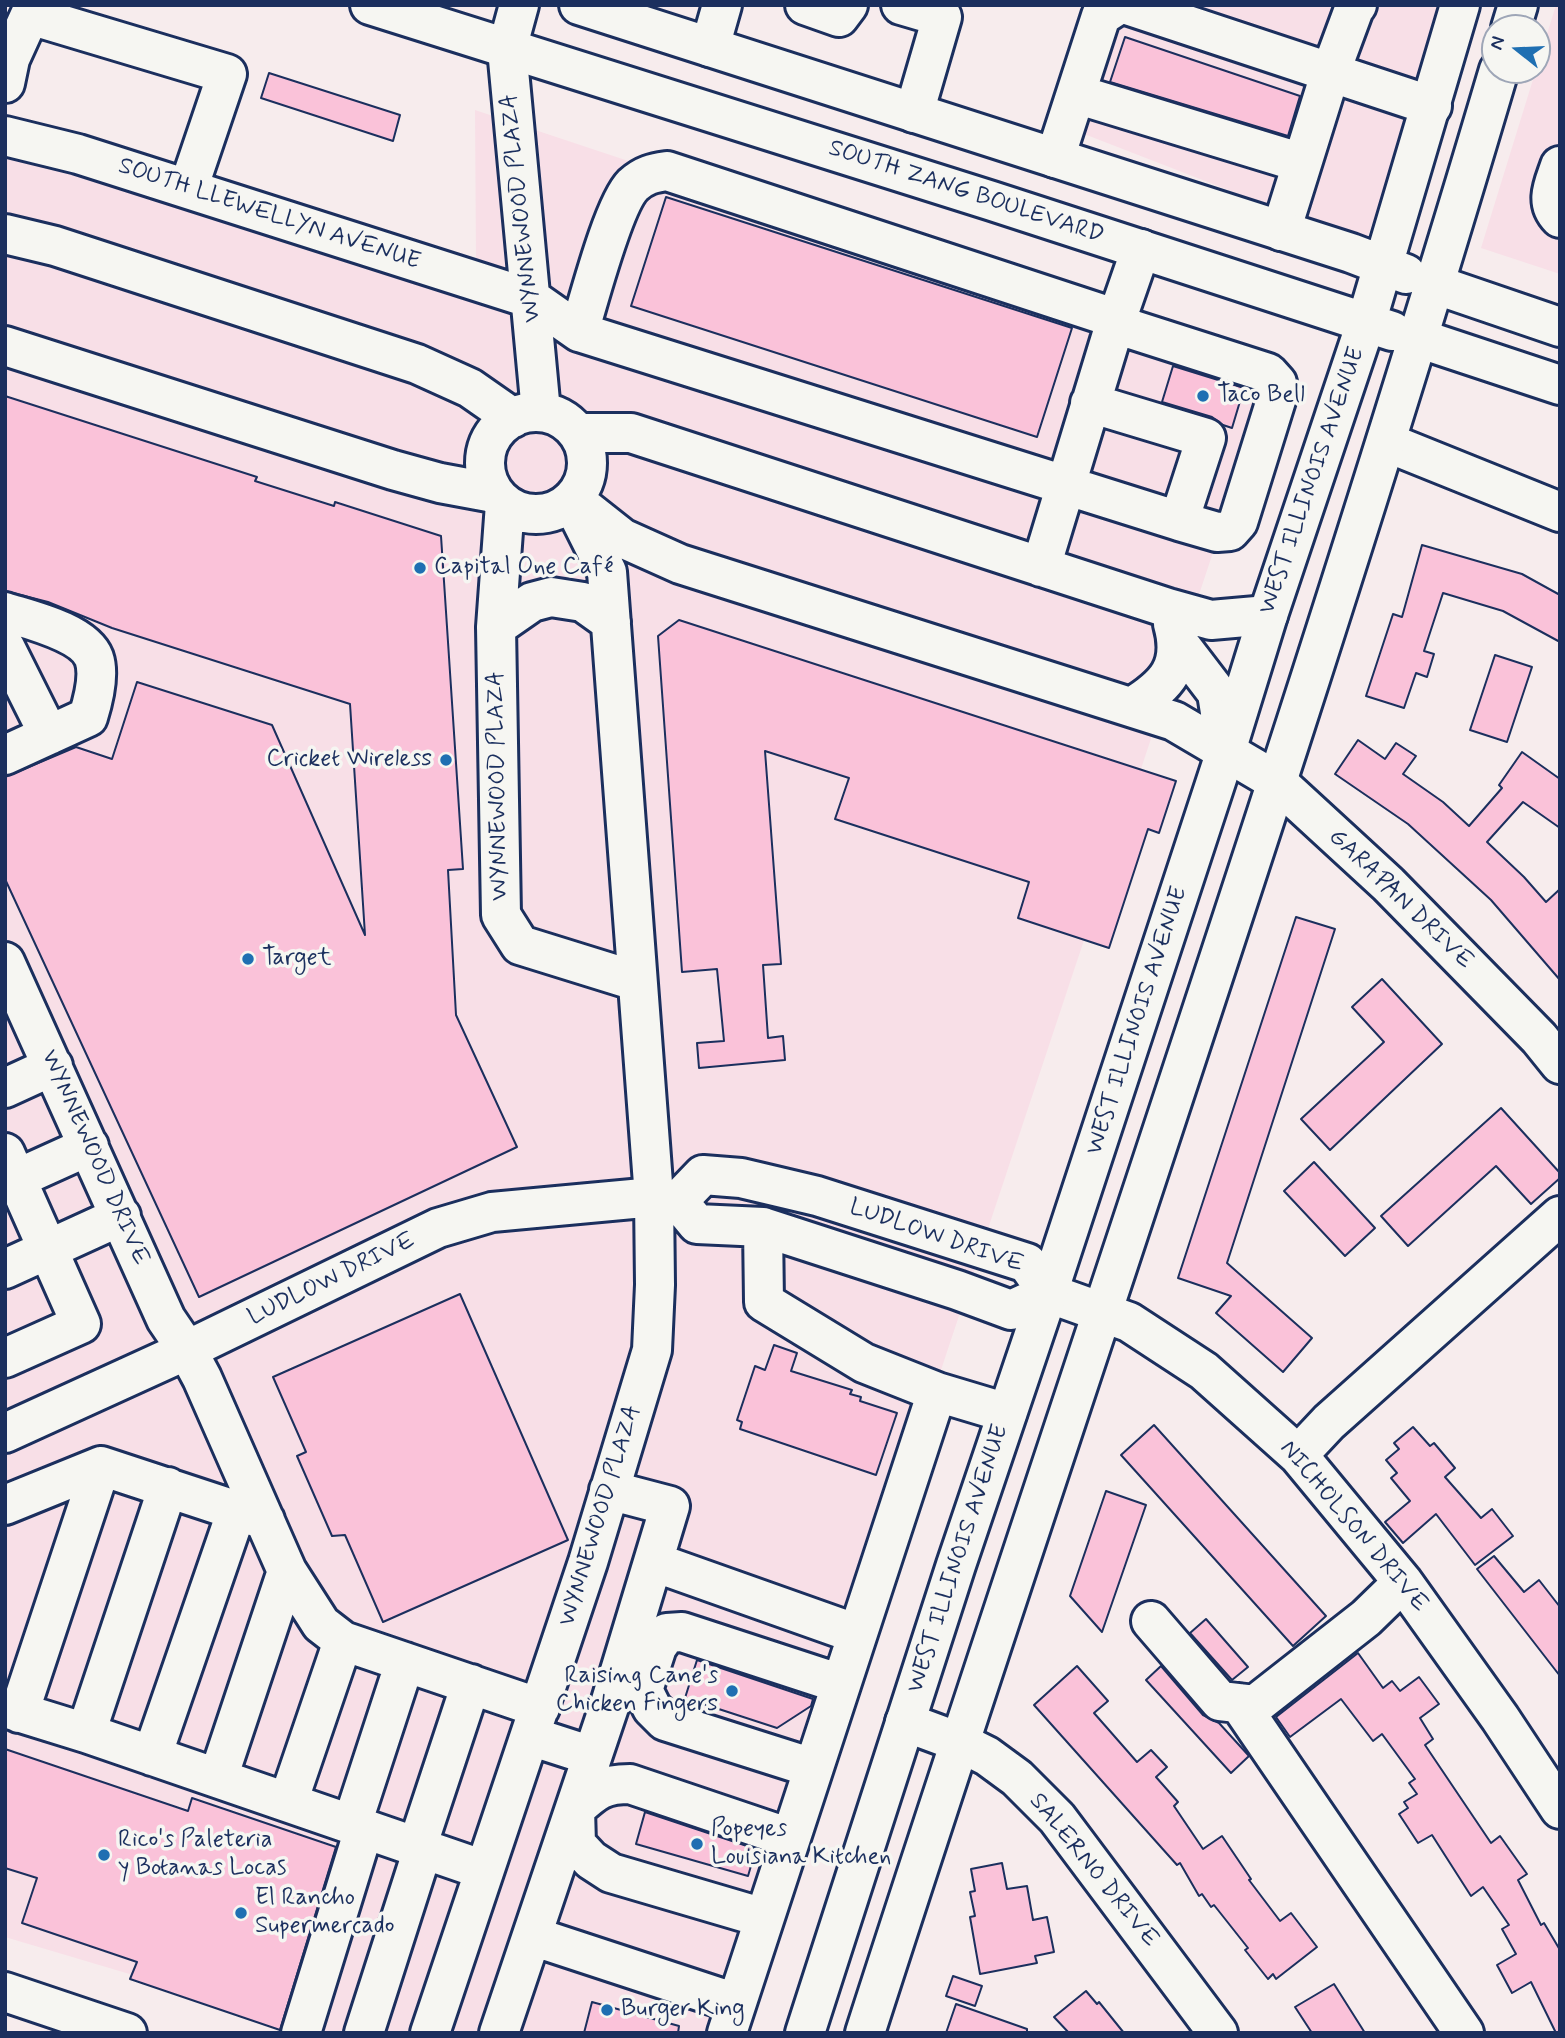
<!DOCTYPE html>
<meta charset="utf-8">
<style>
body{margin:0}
#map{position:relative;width:1565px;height:2038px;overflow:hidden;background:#f7eced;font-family:Mynerve,sans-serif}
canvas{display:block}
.frame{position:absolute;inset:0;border:7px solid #1b2f5e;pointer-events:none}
.north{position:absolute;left:1481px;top:14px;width:70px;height:70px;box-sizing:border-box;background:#f6f6f2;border:2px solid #9ea6b7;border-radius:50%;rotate:288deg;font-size:19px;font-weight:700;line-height:28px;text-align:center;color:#1b2f5e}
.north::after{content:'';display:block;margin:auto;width:24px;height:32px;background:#1f6fb2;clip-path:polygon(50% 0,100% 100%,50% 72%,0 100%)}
</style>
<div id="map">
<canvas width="1565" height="2038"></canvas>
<div class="frame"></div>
<div class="north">N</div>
</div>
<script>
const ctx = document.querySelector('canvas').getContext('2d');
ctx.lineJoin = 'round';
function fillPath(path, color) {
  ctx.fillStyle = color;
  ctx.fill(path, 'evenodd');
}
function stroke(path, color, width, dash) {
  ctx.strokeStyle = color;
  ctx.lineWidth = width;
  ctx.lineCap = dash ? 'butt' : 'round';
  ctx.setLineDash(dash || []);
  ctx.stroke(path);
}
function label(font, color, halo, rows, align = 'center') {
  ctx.font = font + ' Mynerve,sans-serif';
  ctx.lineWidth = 7;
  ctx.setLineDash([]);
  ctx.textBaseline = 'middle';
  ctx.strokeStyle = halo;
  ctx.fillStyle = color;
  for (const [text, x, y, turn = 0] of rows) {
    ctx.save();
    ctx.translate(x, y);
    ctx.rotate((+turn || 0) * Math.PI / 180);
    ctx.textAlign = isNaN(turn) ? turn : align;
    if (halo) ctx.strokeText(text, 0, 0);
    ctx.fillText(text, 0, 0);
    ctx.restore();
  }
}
const built = new Path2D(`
 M1092,5h364l-91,238 -317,-123z
 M1556,5h4v269l-79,-26z
 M475,110l797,265 -337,1013 -205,645h-402l-323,-96v-1802l471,124z`);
const building = new Path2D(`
 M1125,37l175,59 -12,40 -178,-54z
 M269,73l131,42 -7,26 -132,-43z
 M666,197l406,131 -35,109 -406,-131z
 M1173,366l71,22 -12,40 -9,-3 -11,-8 -50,-15z
 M5,396l252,81 -2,4 79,25 1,-4 106,34 22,333 -15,1 8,145 61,132 -318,150 -194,-418v-102l71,-30 36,12 25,-77 135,43 93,210 -15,-231 -238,-76 -64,-26 -43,-11z
 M1422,545l100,29 38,21v47l-57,-31 -60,-18 -19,58 10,3 -7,23 -11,-4 -12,35 -38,-12 27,-82 9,3z
 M679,620l497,161 -17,52 -11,-4 -39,119 -91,-30 11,-36 -194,-63 14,-41 -84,-27 16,213 -18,1 5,73 15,-2 2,24 -86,8 -2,-25 27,-2 -7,-72 -35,3 -24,-336z
 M1495,655l37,12 -25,75 -37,-12z
 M1358,740l27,19 11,-16 20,13 -13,18 40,28 26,24 33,-38 -3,-3 23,-33 38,27v49l-37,-26 -36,40 37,35 22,25 14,-13v91l-69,-80 -83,-76 -73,-50z
 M1296,917l39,12 -108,334 85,75 -29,34 -67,-59 15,-17 -53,-18z
 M1382,979l60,65 -112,106 -29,-31 83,-77 -32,-35z
 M1501,1108l59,65v5l-29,26 -35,-38 -88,80 -27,-30z
 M1314,1162l61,66 -30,28 -61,-65z
 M460,1294l108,246 -185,82 -38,-87 -13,1 -35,-80 9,-4 -33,-75z
 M774,1345l23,8 -6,18 61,19 -2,4 11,3 -1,4 37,12 -21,62 -136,-46 2,-7 -5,-2 18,-54 10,4z
 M1154,1425l172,191 -33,30 -172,-191z
 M1413,1427l17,19 4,-3 21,25 -10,9 36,41 11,-9 21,27 -38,29 -39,-51 -33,29 -18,-21 25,-21 -19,-23 6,-5 -11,-13 13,-11 -5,-6z
 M1106,1491l40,14 -44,127 -32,-36z
 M1494,1556l30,36 15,-12 21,27v69l-83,-107z
 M1206,1619l42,48 -16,13 -42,-47z
 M1358,1653l25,35 9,-7 8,10 19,-14 20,27 -19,14 13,21 -8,6 66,98 9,-7 27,38 -9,6 23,45 3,-2 16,27v83h-4l-25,-51 -19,11 -15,-28 19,-11 -14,-25 7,-4 -26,-38 -12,9 -39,-61 -14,8 -19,-29 9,-6 -4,-6 13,-8 -8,-11 6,-4 -33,-45 -9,7 -32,-42 -51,38 -14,-20z
 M697,1660l116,39 -2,7 -34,22 -92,-30z
 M1077,1666l31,35 -14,12 43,49 14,-12 16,17 -11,10 22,25 -4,4 29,43 19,-13 29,43 -2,1 31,41 11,-8 26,34 -41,32 -3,-5 -5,5 -23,-29 3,-2 -34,-43 -3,2 -9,-13 -3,2 -19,-33 -3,2 -143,-160z
 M1161,1666l42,49 16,8 30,33 -18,17 -85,-93z
 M5,1749l183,62 4,-13 144,49 -56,183 -150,-51 7,-17 -115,-39 15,-45 -32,-10z
 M645,1812l111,37 -8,27 -112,-32z
 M1002,1863l5,26 20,-3 6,34 14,-3 7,35 -19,4 2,7 -57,11 -10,-57 5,-1 -5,-24 5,-1 -4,-22z
 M953,1976l29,10 -7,20 -29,-10z
 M1334,1984l31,49h-53l-17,-26z
 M1086,1991l11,13 2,-2 25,31h-55l-15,-16z
 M592,2002l87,24 -1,7h-94z
 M956,2004l71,25v4h-81z`);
const minor = new Path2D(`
 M519,5l-12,44 34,363
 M805,5l34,12 9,-12
 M901,5l41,12 -28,96
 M1127,5l305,101
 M710,47l12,-42
 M5,83l5,-24 20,-44 197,59 -39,115
 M1076,94l226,69
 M5,136l73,18 454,145 47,33 600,189 38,11 13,-1 8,-9 39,-125v-14l-9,-10 -153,-49 26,-75
 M1055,158l46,-142 17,-11
 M1560,166c-6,18 -16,36 0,52
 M1281,231l50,-160 23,-62 3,-4
 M5,234l50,12 362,118 53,24 43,30
 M1434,284l126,43
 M579,332c10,-32 34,-127 54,-147 11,-10 20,-12 34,-14l435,143 13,10 -74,243
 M1418,338l142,47
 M5,346l388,124 47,13 54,10
 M1090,403l116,35 -27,83
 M485 463a51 51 0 1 1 102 0a51 51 0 1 1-102 0Z
 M578,433h53l537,175 43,12 57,-5
 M1386,442l174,70
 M505,504l-9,123 5,288 19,30 116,36
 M579,504l43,34 58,26 494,157 102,60 112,103 151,154 21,26
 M5,612c25,8 79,20 89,46 6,17 -1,43 -6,59l-83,38
 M496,627l36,-25 19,-5 32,5 28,20
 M1178,642l39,51 9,58
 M5,647l44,88
 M1132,707c34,-21 53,-40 41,-83
 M5,962l161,357 21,31 15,28 85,193 34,53 22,17 197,67
 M5,1088l48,-22
 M5,1153l76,171 -76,34
 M5,1184l84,-38
 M678,1201l25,-26 38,3 76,18 210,67 21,30
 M5,1269l116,-53
 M1048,1293l81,29 75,49 94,84 105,127 97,136 60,91
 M937,1392l70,21
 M5,1433l182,-83 251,-122 54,-16 162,-15 24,4 19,23 66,3 194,63 54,20 37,-17
 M1298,1455l31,-33 231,-206
 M5,1505l96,-39 164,54
 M654,1562l203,72
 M1151,1621l69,80 35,4 111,-87 37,-36
 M1239,1703l225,330
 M5,1708l81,25 398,137
 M19,1713l82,-247
 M905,1722l54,20 28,14 30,22 40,40 161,215
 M86,1733l82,-246
 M530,1736l62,20
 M152,1756l85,-246
 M813,1768l-148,-47 -13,-13 -9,-18 14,-43 10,-14 15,-1 159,52
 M218,1778l69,-207
 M288,1802l55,-161
 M352,1824l53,-162
 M417,1847l54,-163
 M764,1918l-153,-45 -20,-13 -15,-16 -1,-35c20,-18 27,-25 55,-25l160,54
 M532,1936l204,67
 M5,1992l122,41
 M301,2033l63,-204
 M364,2033l59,-184
 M430,2033l158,-471 64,-212 3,-65 -1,-88 -47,-625 -36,-72
 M499,2033l111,-329 60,-198 -61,-16
 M727,2033l210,-641 -73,-29 -100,-61 -1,-75`);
const major = new Path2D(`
 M370,5l622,196 400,130
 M579,5l772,248 55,21
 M1511,28l7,-23
 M805,2033l151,-468 92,-272 178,-542 42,-136 98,-292 94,-318
 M865,2033c211,-654 439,-1304 634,-1963`);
const markers = [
 [1203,396,7,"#1f6fb2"],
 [420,568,7,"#1f6fb2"],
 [446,760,7,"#1f6fb2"],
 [248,959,7,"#1f6fb2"],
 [732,1691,7,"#1f6fb2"],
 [697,1844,7,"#1f6fb2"],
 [104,1855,7,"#1f6fb2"],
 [241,1913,7,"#1f6fb2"],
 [607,2010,7,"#1f6fb2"]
];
const streetNames = [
 ["SOUTH ZANG BOULEVARD",966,193,18],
 ["WYNNEWOOD PLAZA",522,208,-96],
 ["SOUTH LLEWELLYN AVENUE",269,215,18],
 ["WEST ILLINOIS AVENUE",1313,481,-71],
 ["WYNNEWOOD PLAZA",499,786,-91],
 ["GARAPAN DRIVE",1400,900,44],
 ["WEST ILLINOIS AVENUE",1138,1021,-72],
 ["WYNNEWOOD DRIVE",94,1158,66],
 ["LUDLOW DRIVE",936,1237,19],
 ["LUDLOW DRIVE",332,1280,-26],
 ["WYNNEWOOD PLAZA",601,1516,-73],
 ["NICHOLSON DRIVE",1353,1527,50],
 ["WEST ILLINOIS AVENUE",959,1559,-72],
 ["SALERNO DRIVE",1093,1871,51]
];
const poiNames = [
 ["Taco Bell",1217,396],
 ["Capital One Café",434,568],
 ["Cricket Wireless",432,760,"right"],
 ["Target",262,959],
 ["Raising Cane's",718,1677,"right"],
 ["Chicken Fingers",718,1705,"right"],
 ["Popeyes",711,1830],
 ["Louisiana Kitchen",711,1858],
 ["Rico's Paleteria",118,1841],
 ["y Botanas Locas",118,1869],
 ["El Rancho",255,1899],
 ["Supermercado",255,1927],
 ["Burger King",621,2010]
];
fillPath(built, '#f8dfe7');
fillPath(building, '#fac2d9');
stroke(building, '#1b2f5e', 2);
stroke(minor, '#1b2f5e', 44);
stroke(major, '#1b2f5e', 44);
stroke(minor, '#f6f6f2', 38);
stroke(major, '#f6f6f2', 38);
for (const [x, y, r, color] of markers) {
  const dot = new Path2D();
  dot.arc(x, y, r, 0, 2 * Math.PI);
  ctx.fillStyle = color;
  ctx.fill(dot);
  stroke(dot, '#f6f6f2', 2.5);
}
label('24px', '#1b2f5e', '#f6f6f2', streetNames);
label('24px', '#1b2f5e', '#f6f6f2', poiNames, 'left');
</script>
